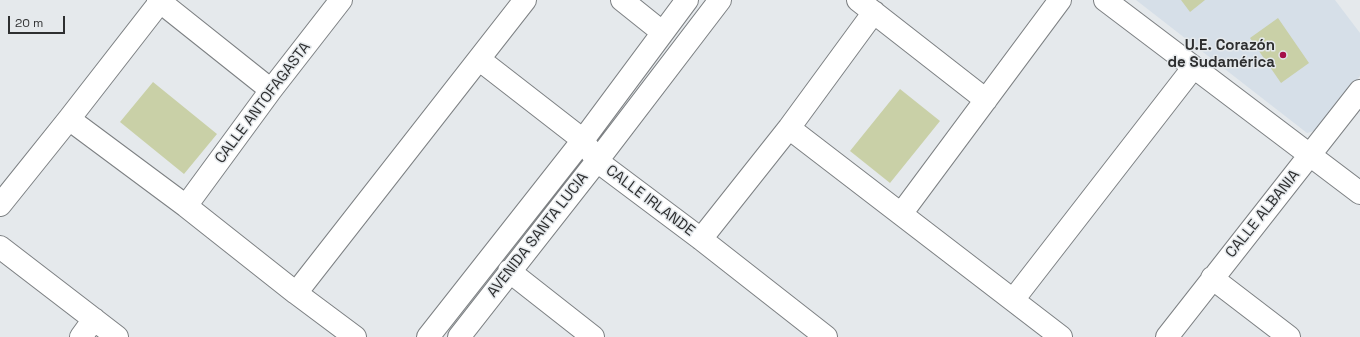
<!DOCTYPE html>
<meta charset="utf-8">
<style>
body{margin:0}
#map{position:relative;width:1360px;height:337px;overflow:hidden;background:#e5e9ec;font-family:"Space Grotesk",sans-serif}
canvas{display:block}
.scale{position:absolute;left:8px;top:16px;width:57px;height:18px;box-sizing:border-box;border:2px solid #2e2f30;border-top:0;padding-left:5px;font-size:12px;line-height:14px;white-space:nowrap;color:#2e2f30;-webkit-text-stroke:3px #e5e9ec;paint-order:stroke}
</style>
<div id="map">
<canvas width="1360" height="337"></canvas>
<div class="scale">20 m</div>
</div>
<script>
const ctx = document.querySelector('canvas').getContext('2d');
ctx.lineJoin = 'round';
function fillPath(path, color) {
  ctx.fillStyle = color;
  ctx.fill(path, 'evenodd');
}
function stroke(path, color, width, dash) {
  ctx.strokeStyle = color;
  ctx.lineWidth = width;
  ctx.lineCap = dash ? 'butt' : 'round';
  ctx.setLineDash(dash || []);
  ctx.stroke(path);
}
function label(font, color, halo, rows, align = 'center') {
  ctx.font = font + ' "Space Grotesk",sans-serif';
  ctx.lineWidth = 3;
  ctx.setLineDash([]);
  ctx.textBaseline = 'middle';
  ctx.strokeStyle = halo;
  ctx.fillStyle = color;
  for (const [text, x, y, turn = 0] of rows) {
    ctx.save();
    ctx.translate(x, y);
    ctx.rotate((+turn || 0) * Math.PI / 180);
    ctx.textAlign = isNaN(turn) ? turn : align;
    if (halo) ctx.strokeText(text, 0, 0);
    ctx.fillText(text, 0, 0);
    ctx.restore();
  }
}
const built = new Path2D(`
 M1136,0h199l25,33v43l-43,54 -10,3z`);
const green = new Path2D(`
 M1181,0h24l-15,12z
 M1278,18l31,45 -28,20 -31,-45z
 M153,82l64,52 -33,40 -64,-52z
 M900,89l40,32 -50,62 -40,-32z`);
const minor = new Path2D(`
 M158,0l113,90
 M622,0l40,32
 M858,0l128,100
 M1105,0l255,193
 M480,60l103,80 14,21 104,78 125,98
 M69,119l117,87 110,87 59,44
 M789,128l272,209
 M0,205l69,-86 91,-117
 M186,206l85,-116 70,-90
 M901,214l159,-214
 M701,239l88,-111 85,-116
 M0,247l117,90
 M509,271l84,66
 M1212,278l77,59
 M296,293l229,-293
 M1013,300l180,-232
 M81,337l13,-18
 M428,337l155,-197 104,-140
 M459,337l138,-176 123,-161
 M1167,337l193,-246`);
const markers = [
 [1283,55,4,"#a51049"]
];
const poiNames = [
 ["U.E. Corazón",1275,46],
 ["de Sudamérica",1275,63]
];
const streetNames = [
 ["CALLE ANTOFAGASTA",263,103,-53],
 ["CALLE IRLANDE",650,201,37],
 ["CALLE ALBANIA",1263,214,-51],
 ["AVENIDA SANTA LUCIA",538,235,-52]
];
fillPath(built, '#d6dfe8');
fillPath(green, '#c9d0a7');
stroke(minor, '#7d8083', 24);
stroke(minor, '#fff', 22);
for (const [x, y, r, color] of markers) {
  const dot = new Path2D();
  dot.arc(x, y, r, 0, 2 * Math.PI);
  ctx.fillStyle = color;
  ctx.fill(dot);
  stroke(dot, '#e5e9ec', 1.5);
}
label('bold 15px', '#2e2f30', '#e5e9ec', poiNames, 'right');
label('15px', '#2e2f30', '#e5e9ec', streetNames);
</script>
